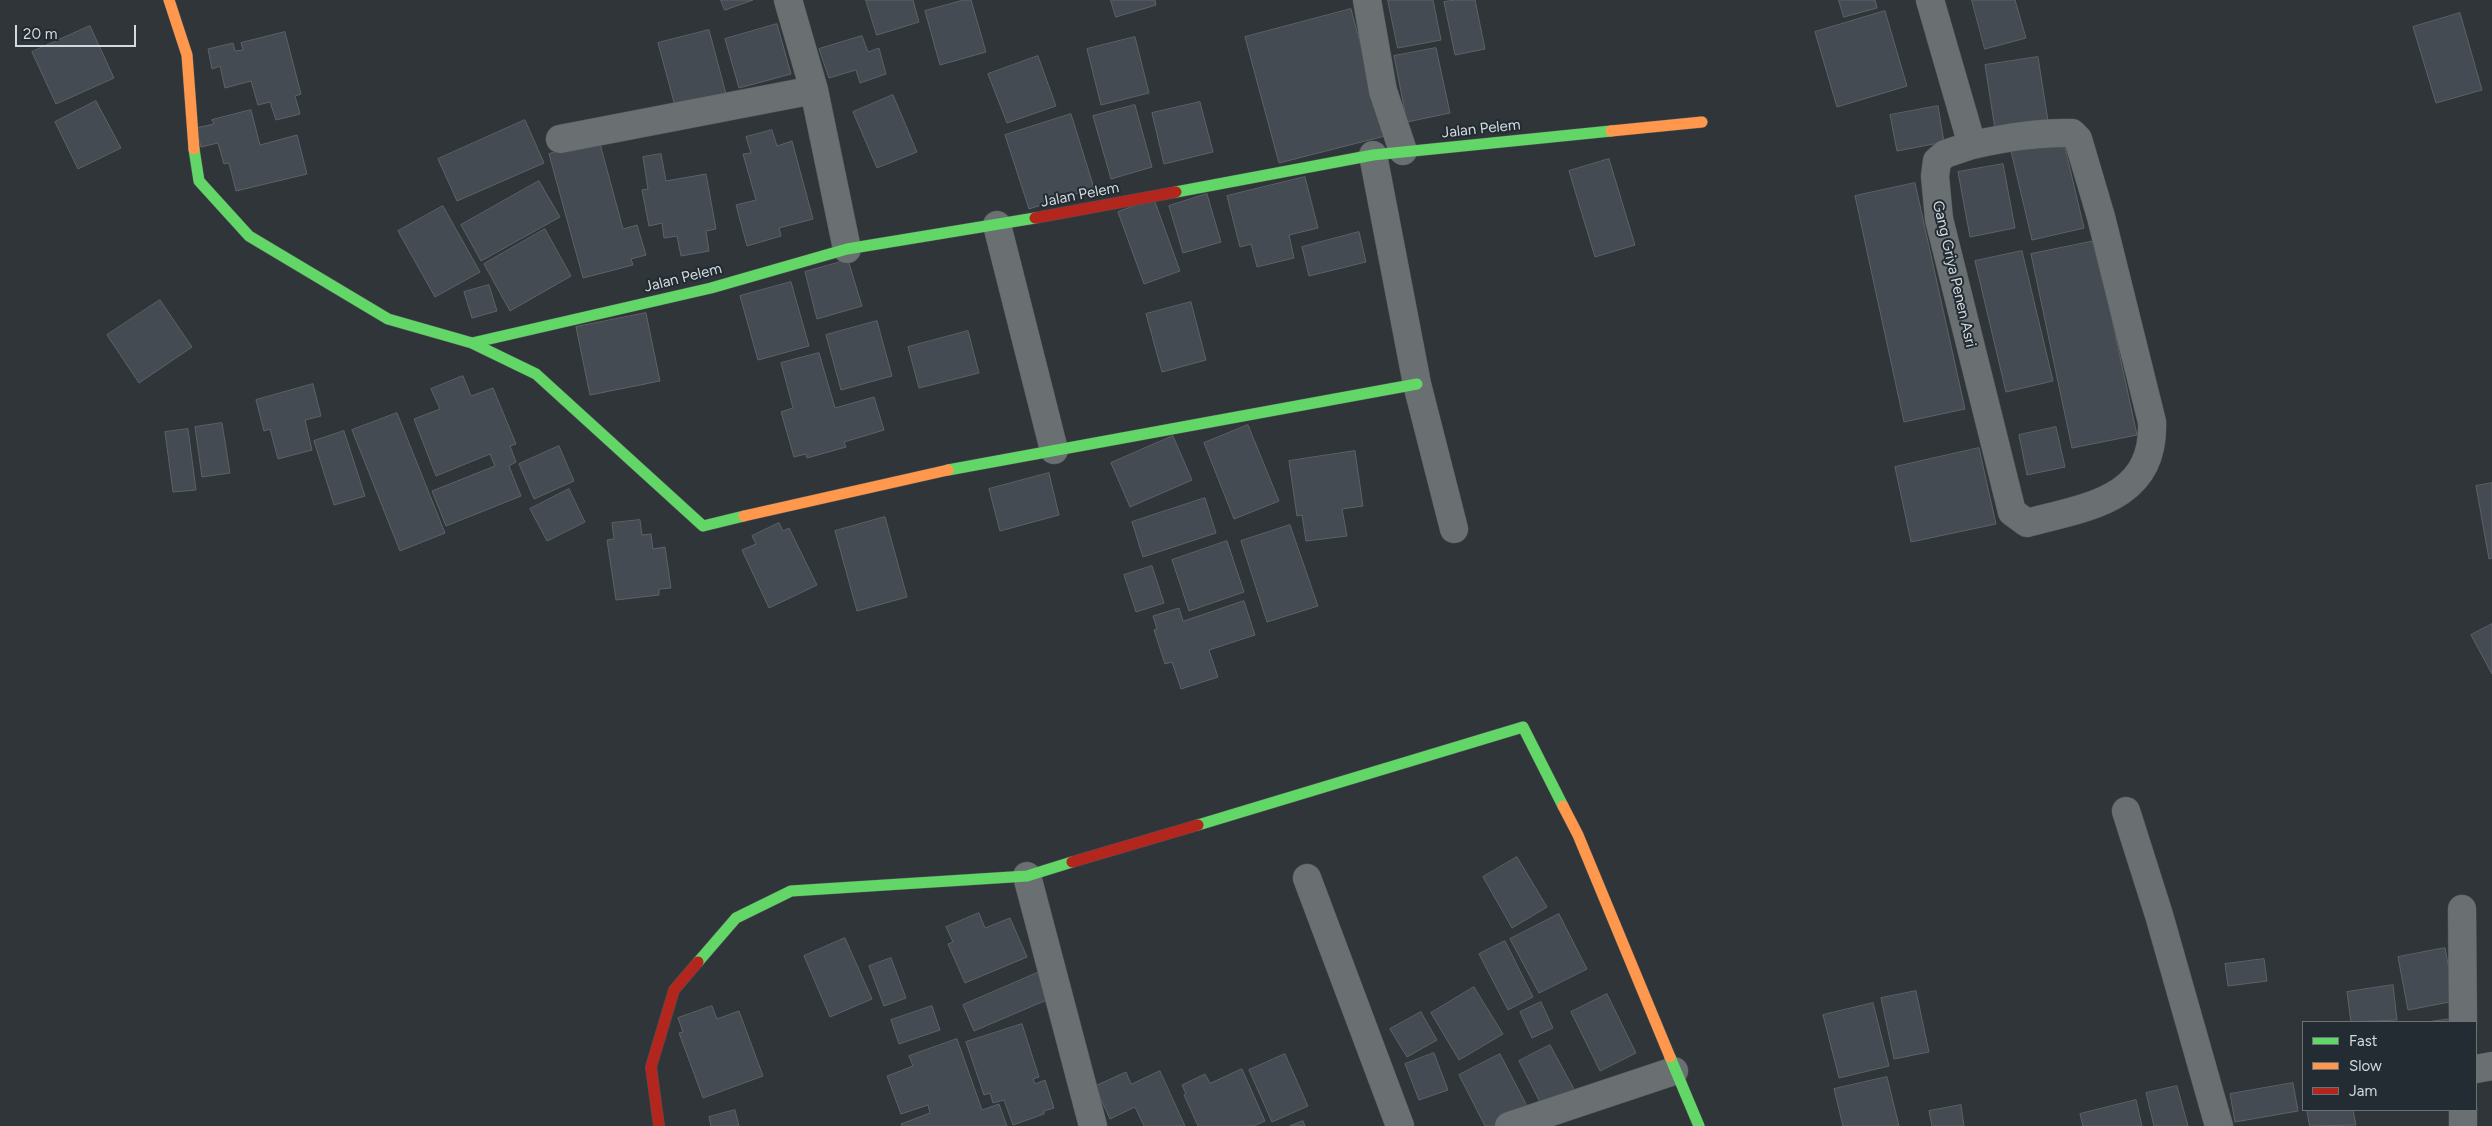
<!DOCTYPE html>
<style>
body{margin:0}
#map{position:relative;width:2492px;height:1126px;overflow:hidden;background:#2f3538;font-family:Figtree,sans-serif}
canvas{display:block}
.legend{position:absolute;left:2302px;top:1021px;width:175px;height:90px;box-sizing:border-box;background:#222c32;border:1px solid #697277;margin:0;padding:6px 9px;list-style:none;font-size:15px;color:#d3dade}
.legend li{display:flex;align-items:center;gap:10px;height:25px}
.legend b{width:25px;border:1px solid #697277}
.scale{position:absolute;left:15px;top:25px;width:121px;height:22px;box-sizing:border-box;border:2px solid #d3dade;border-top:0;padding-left:6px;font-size:15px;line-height:18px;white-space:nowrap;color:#d3dade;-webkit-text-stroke:4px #222c32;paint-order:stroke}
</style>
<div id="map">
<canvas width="2492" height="1126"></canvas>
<ul class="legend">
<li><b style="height:6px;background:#63d668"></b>Fast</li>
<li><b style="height:6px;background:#ff974d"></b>Slow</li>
<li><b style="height:6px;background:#b3261e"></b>Jam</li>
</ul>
<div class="scale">20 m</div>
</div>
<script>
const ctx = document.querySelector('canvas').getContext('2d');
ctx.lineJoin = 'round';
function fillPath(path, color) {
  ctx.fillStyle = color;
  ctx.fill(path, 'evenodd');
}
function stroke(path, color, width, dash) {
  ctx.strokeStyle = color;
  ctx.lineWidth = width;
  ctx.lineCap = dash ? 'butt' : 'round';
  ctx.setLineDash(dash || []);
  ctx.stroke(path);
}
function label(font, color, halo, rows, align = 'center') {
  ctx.font = font + ' Figtree,sans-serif';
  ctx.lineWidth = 4;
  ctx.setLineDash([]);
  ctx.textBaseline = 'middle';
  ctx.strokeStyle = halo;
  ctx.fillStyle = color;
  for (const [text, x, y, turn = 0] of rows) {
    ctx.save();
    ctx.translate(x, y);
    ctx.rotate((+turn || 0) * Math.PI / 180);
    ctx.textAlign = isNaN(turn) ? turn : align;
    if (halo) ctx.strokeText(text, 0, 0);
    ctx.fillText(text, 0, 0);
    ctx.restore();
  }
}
const building = new Path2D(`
 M721,0h32l-28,10z
 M866,0h47l6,22 -42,13z
 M964,0h7l15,52 -46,13 -15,-54z
 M1111,0h44l1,5 -40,12z
 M1388,0h45l8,40 -43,8z
 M1455,0h20l10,49 -30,6 -11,-53z
 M1839,0h36l2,8 -33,9z
 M1972,0h43l11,38 -41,11z
 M1351,9l34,127 -106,27 -34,-126z
 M1885,11l22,75 -70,21 -22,-75z
 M2460,13l22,77 -46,13 -23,-76z
 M777,24l14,50 -52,14 -14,-49z
 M90,26l24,52 -58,26 -24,-52z
 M709,30l17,64 -51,12 -17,-63z
 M285,32l16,62 -6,2 5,18 -24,6 -6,-18 -12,3 -7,-24 -26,7 -5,-22 -8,3 -4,-20 25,-6 2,8 8,-1 -2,-7z
 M862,36l6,16 11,-4 7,26 -26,9 -4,-13 -27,8 -10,-29z
 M1135,37l14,56 -48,12 -14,-56z
 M1436,48l14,65 -43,9 -13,-66z
 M1038,56l18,50 -49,17 -19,-49z
 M2038,57l10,64 -53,8 -10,-64z
 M893,95l24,57 -40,16 -24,-56z
 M96,101l25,47 -43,21 -23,-47z
 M1200,102l13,50 -49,12 -12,-51z
 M1135,105l17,62 -41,12 -18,-63z
 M1938,106l6,36 -47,9 -7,-36z
 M251,110l9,35 37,-10 10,39 -71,17 -7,-28 -5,1 -6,-21 -17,4 -5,-19 18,-4 -2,-4z
 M1071,114l23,74 -65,21 -24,-74z
 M525,120l19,43 -87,38 -19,-42z
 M772,130l5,16 15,-5 21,78 -34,9 2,8 -34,10 -11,-41 20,-5 -13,-46 8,-1 -5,-16z
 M2063,139l21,89 -52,12 -21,-89z
 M599,140l24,89 14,-4 9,30 -15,4 2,6 -50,13 -34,-124z
 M661,154l5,27 40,-7 10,55 -10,2 3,20 -28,5 -4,-20 -13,2 -2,-15 -13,3 -7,-36 6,-1 -5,-32z
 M1609,159l26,86 -40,12 -26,-86z
 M2003,164l12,64 -45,9 -12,-65z
 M1305,177l13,51 -29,7 5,23 -37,9 -6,-23 -11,3 -13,-51z
 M539,181l21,36 -79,44 -20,-36z
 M1915,183l50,226 -61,13 -49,-226z
 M1207,194l14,48 -38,11 -14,-47z
 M1154,199l26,72 -36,13 -26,-72z
 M443,206l37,66 -45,25 -37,-66z
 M545,229l26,47 -61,35 -26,-47z
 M1359,232l7,30 -57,14 -7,-29z
 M2095,241l42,194 -65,13 -41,-194z
 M2022,251l31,130 -47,11 -31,-131z
 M848,260l14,46 -45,13 -12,-47z
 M791,282l18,64 -51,14 -18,-64z
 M489,285l8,26 -25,7 -8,-26z
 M160,300l32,47 -53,36 -32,-48z
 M1191,302l15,58 -44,12 -16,-58z
 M646,313l14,68 -70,14 -14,-68z
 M877,321l15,55 -51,14 -15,-55z
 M968,331l11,42 -60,15 -11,-41z
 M819,353l16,55 39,-11 10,33 -40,12 2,5 -39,11 -1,-4 -12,3 -13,-45 12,-4 -12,-45z
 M463,376l8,20 22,-8 23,56 -6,2 6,16 -7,4 12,30 -75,30 -14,-35 63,-25 -5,-12 -54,22 -22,-57 26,-10 -9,-20z
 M313,384l8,32 -16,4 7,30 -34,9 -8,-30 -6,2 -8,-31z
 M397,413l48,120 -45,18 -48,-121z
 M222,423l8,50 -28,4 -7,-50z
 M1248,425l31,76 -45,18 -30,-76z
 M2056,427l9,40 -38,8 -8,-40z
 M188,429l8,61 -23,2 -8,-60z
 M344,431l21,65 -31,9 -20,-64z
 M1173,436l19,44 -62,27 -19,-44z
 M559,446l15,35 -40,18 -15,-35z
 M1979,448l17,76 -85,18 -16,-75z
 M1355,451l8,55 -21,3 5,27 -41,5 -4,-26 -5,1 -8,-55z
 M1049,473l10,42 -59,16 -11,-42z
 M2492,483v75l-3,1 -13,-73z
 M569,489l16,33 -38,19 -17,-32z
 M1205,498l11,35 -73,24 -11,-35z
 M885,517l22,80 -50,14 -22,-80z
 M640,520l2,15 9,-1 2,15 12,-2 6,41 -12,1v6l-43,5 -9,-60 7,-1 -2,-16z
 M779,523l4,8 6,-3 28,57 -48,23 -27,-58 14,-6 -4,-8z
 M1290,525l28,81 -51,16 -26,-81z
 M1227,541l17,51 -55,19 -17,-51z
 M1152,566l12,37 -28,9 -12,-37z
 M1244,601l11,34 -46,15 9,27 -37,12 -9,-27 -7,2 -11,-34 3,-1 -4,-13 26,-8 4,13z
 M2492,624v50l-21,-39z
 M1517,857l30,50 -35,21 -29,-51z
 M979,913l6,15 25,-10 17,39 -62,26 -17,-39 5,-2 -7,-15z
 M1559,914l28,55 -48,24 -29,-54z
 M845,938l27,61 -42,18 -26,-61z
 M1505,941l28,56 -25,13 -29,-56z
 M2445,948l10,53 -47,9 -10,-53z
 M891,958l15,40 -22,8 -15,-40z
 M2264,959l3,22 -39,5 -3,-22z
 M1044,970l12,26 -82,35 -11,-26z
 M2393,985l4,35 -46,2 -4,-30z
 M1474,987l29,47 -44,26 -28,-47z
 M1916,991l13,61 -35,7 -13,-61z
 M1607,994l29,59 -36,18 -29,-59z
 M1541,1002l12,26 -21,10 -12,-26z
 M1873,1003l16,63 -50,12 -16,-63z
 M712,1006l5,13 22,-8 24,65 -60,22 -24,-65 4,-1 -5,-14z
 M932,1006l8,24 -41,14 -8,-24z
 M1421,1012l16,28 -30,17 -17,-28z
 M2451,1019v3h-24z
 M1022,1024l17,53 -6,2 2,5 10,-4 9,28 -10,3v3l-31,11 -9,-25 -11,3 -3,-10 -6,2 -18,-53z
 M957,1039l25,71 17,-6 8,22h-105l-1,-2 29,-11 -2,-8 -27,9 -14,-38 26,-10 -4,-10z
 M1550,1045l25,46 -32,17 -24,-47z
 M1434,1053l14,37 -29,10 -14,-36z
 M1285,1054l23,52 -36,16 -23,-52z
 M1500,1054l28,54 -34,18h-9l-26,-51z
 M1242,1069l23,52 -11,5h-56l-14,-31 2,-1 -4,-9 23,-11 5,9z
 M1160,1071l25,55h-41l-9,-19 -25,12 -15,-33 31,-14 5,12z
 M1887,1077l12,49h-56l-9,-37z
 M2293,1083l5,28 -63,11 -5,-28z
 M2177,1086l11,40h-34l-8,-33z
 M2136,1100l6,26h-59l-3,-12z
 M1961,1105l3,21h-32l-3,-15z
 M735,1110l4,16h-28l-2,-9z
 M2307,1110h46l3,15 -46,1z
 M1303,1121l2,5h-15z`);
const street = new Path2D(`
 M788,0l26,90 33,159
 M1367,0l16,91 20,60
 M1930,0l42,145 -27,9 -8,7 -2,15 4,43 73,293 15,11c60,-16 128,-23 125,-101l-51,-205 -23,-78 -6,-6c-34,-1 -67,5 -100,12
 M560,139l254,-49
 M1373,155l44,229 37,145
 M997,225l57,225
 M2126,811l33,104 60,211
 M1027,876l66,250
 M1307,878l93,248
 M2462,909l1,113
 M2476,1069l16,-3
 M2463,1110v16
 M1509,1126l165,-55`);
const fast = new Path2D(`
 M194,149l5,32 50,55 139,83 84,24 64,31 167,152 41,-10
 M1176,192l197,-37 238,-24
 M472,343l239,-55 136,-39 188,-31
 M948,470l469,-86
 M1198,825l325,-98 40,79
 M698,962l38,-44 55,-27 236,-15 45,-14
 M1670,1057l29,69`);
const slow = new Path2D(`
 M169,0l18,55 7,94
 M1611,131l91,-9
 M744,516l204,-46
 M1563,806l15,29 92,222`);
const jam = new Path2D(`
 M1035,218l141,-26
 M1072,862l126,-37
 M659,1126l-8,-59 23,-77 24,-28`);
const streetNames = [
 ["Jalan Pelem",1481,129,-6],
 ["Jalan Pelem",1080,195,-11],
 ["Gang Griya Penen Asri",1954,274,77],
 ["Jalan Pelem",683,278,-14]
];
fillPath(building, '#444b53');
stroke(building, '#5e6266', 1);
stroke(street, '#4d5255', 29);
stroke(fast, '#4d5255', 12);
stroke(slow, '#4d5255', 12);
stroke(jam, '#4d5255', 12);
stroke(street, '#6a6f72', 28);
stroke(fast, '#63d668', 11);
stroke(slow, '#ff974d', 11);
stroke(jam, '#b3261e', 11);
label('15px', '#d3dade', '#222c32', streetNames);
</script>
